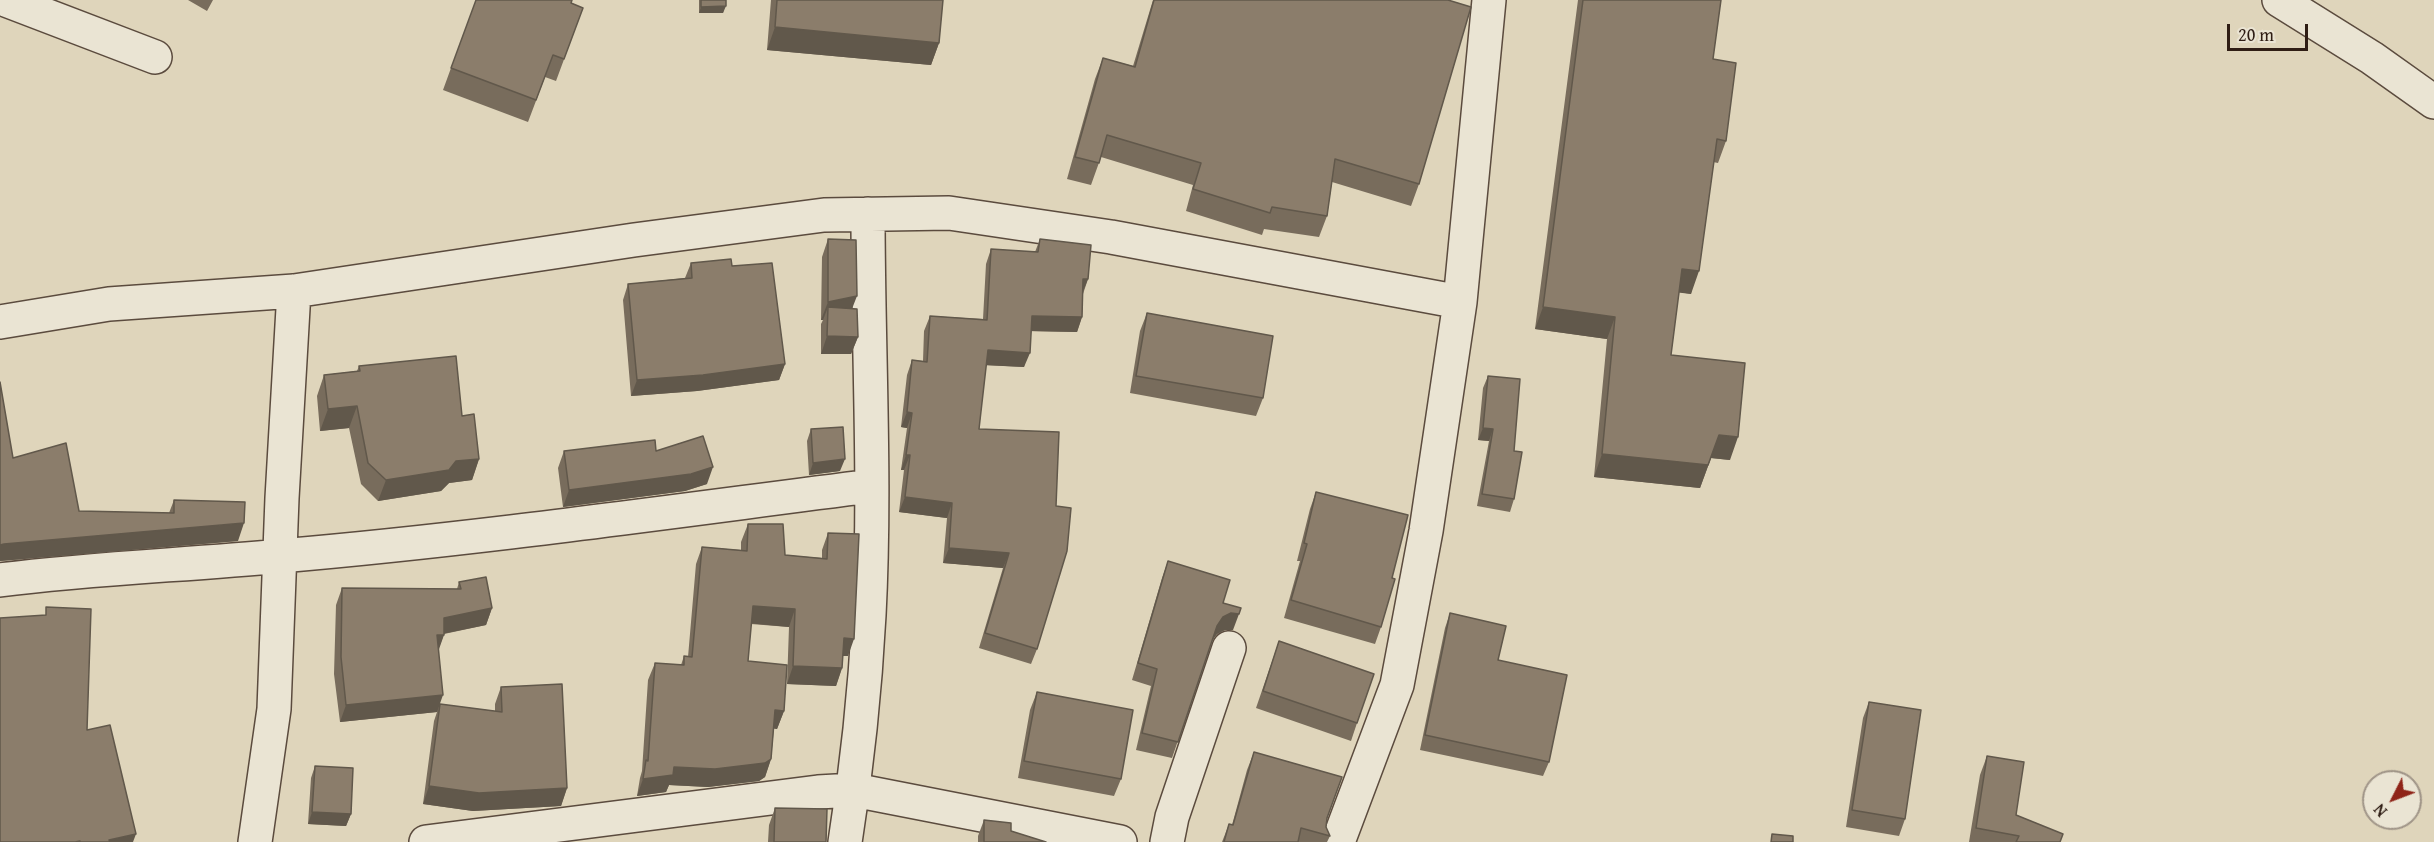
<!DOCTYPE html>
<style>
body{margin:0}
#map{position:relative;width:2434px;height:842px;overflow:hidden;background:#dfd5bb;font-family:"Gentium Book Plus",serif}
canvas{display:block}
.north{position:absolute;left:2362px;top:770px;width:60px;height:60px;box-sizing:border-box;background:#eae4d3;border:2px solid #9f9487;border-radius:50%;rotate:228deg;font-size:16px;font-weight:700;line-height:24px;text-align:center;color:#2f1d14}
.north::after{content:'';display:block;margin:auto;width:21px;height:27px;background:#8f2418;clip-path:polygon(50% 0,100% 100%,50% 72%,0 100%)}
.scale{position:absolute;left:2227px;top:24px;width:81px;height:27px;box-sizing:border-box;border:3px solid #2f1d14;border-top:0;padding-left:8px;font-size:18px;line-height:21px;white-space:nowrap;color:#2f1d14;-webkit-text-stroke:4px #eae4d3;paint-order:stroke}
</style>
<div id="map">
<canvas width="2434" height="842"></canvas>
<div class="north">N</div>
<div class="scale">20 m</div>
</div>
<script>
const ctx = document.querySelector('canvas').getContext('2d');
ctx.lineJoin = 'round';
function stroke(path, color, width, dash) {
  ctx.strokeStyle = color;
  ctx.lineWidth = width;
  ctx.lineCap = dash ? 'butt' : 'round';
  ctx.setLineDash(dash || []);
  ctx.stroke(path);
}
function fillPath(path, color) {
  ctx.fillStyle = color;
  ctx.fill(path, 'evenodd');
}
const minor = new Path2D(`
 M6,0l149,57
 M2279,0l93,58 62,44
 M0,322l109,-18 185,-13 340,-51 190,-25 125,-2 162,24 349,65
 M0,580c93,-12 187,-15 280,-24 198,-17 394,-45 591,-70
 M255,842l19,-133 8,-211 12,-207
 M426,842l392,-50 36,-2 266,52
 M845,842c12,-75 20,-151 24,-227 7,-133 -1,-267 -1,-401
 M1167,842l5,-25 57,-169
 M1338,842l59,-157 29,-154 34,-229 29,-302`);
const wall = new Path2D(`
 M188,0h25l-6,11z
 M699,0h27l-3,13h-24z
 M771,0h172l-4,43 -8,22 -164,-15z
 M1153,0h295l-29,184 -8,22 -79,-24 -5,34 -8,21 -55,-8 -2,6 -76,-24 7,-26 -92,-28 -10,28 -24,-6 28,-100 8,-21 30,8z
 M1578,0h143l-8,59 13,82 -8,22 -5,-1 -22,132 -12,-2 -8,63 59,105 -19,-2 -11,30 -106,-11 13,-138 -72,-10z
 M571,3l12,5 -27,73 -11,-4 -17,45 -85,-32 8,-22z
 M828,239l24,69 6,29 -7,17h-30v-30l2,-4h-2l1,-63z
 M1040,239l48,40 -5,15 -1,23 -5,15 -46,-1 -7,36 -38,-2 -7,64 58,220 -6,15 -52,-16 24,-80 -60,-5 4,-45 -48,-6 5,-42h-3l6,-42 -6,-1 6,-52 5,-15 11,1 1,-30 6,-15 53,3 3,-55 5,-15 44,3z
 M691,263l41,3 53,98 -6,16 -82,11 -66,5 -8,-96 5,-16 57,-6z
 M1147,313l116,85 -7,18 -126,-23 10,-62z
 M359,366l103,50 17,43 -7,21 -23,3 -8,8 -63,10 -17,-17 -12,-56 -29,3 -3,-35 7,-21 33,-4z
 M1488,376l26,75v48l-4,13 -33,-6 12,-65 -11,-1 5,-52z
 M0,382l13,76 66,53 90,2 5,-13 64,41 -238,20z
 M811,429l29,42 -31,4 -2,-34z
 M564,451h92l51,33 -22,7 -122,16 -5,-39z
 M1316,492l65,135 -6,17 -91,-26 16,-57h-3l13,-52z
 M748,524l37,31 37,3v-8l6,-17 20,123h-5l-1,12 -6,18 -49,-2 2,-57 -38,-3 -3,37 36,50 -7,18 -3,-1 -3,31 -6,18 -6,4 -51,6 -39,-2 -3,7 -29,4 3,-18 2,-7 6,-91 7,-17 26,2 3,-9 4,1 8,-93 6,-17 39,3v-8z
 M1168,561l55,42 10,27h-8l-8,4 -5,7 -40,117 -36,-8 15,-64 -19,-6 30,-102z
 M459,582l33,26 -6,17 -42,9 -6,16 2,54 55,7v-7l6,-17 66,101 -6,18 -88,5 -50,-7 11,-83 3,-9 -97,10 -6,-48 2,-69 6,-17 115,1z
 M1450,613l99,149 -6,14 -123,-26 25,-122z
 M1279,641l78,82 -6,18 -95,-33z
 M1037,692l84,87 -7,17 -96,-18 12,-68z
 M1869,702l36,117 -6,17 -53,-9 17,-109z
 M1254,752l73,67 -1,8 4,9 -3,6h-105l7,-18 3,1 15,-55z
 M1987,756l29,59 44,27h-91l11,-67z
 M315,766l36,48 -5,12 -38,-2 3,-46z
 M775,808l51,34h-58l1,-17z
 M984,820l27,11 35,11h-68v-6z`);
const shadedWall = new Path2D(`
 M726,6l-3,7h-24l2,-6z
 M775,27l164,16 -8,22 -164,-15z
 M1682,269l17,2 -8,23 -17,-2z
 M1083,279h5l-6,15z
 M857,296l-7,18 -22,-7 -5,13h-2l7,-18z
 M1543,307l72,10 -8,22 -72,-10z
 M1032,316l50,1 -5,15 -51,-1z
 M827,336l31,1 -7,17h-30z
 M988,350l42,3 -6,14 -42,-2z
 M785,364l-6,16 -82,11 -66,5 6,-16z
 M357,406l-8,22 -29,3 8,-22z
 M907,412l5,1 -5,15 -6,-1z
 M1483,428l10,1 -4,12 -11,-1z
 M1719,435l19,2 -8,23 -19,-2 -11,30 -106,-11 8,-23z
 M906,455h4l-6,15h-3z
 M479,459l-7,21 -23,3 -8,8 -63,10 8,-21 70,-19z
 M845,459l-5,12 -31,4 4,-12z
 M713,467l-6,17 -22,7 -122,16 6,-17z
 M905,497l47,6 -5,15 -48,-6z
 M244,523l-6,18 -238,20v-16l4,-1z
 M949,548l60,5 -6,15 -60,-5z
 M753,606l42,3 -6,18 -42,-4z
 M492,608l-6,17 -49,10 7,-17z
 M1231,613l8,1 -6,16h-8l-8,4 -6,8 6,-16 6,-9z
 M437,635h7l-6,17z
 M844,638l10,1 -6,17h-11z
 M793,666l49,2 -6,18 -49,-2z
 M443,695l-6,17 -97,10 6,-17z
 M775,710l9,1 -7,18 -9,-1z
 M771,759l-6,18 -6,4 -51,6 -39,-2 -3,7 -29,4 6,-17 31,-12z
 M429,786l138,2 -6,18 -88,5 -50,-7z
 M312,812l39,2 -5,12 -38,-2z
 M136,834l-3,8h-24v-2z`);
const building = new Path2D(`
 M476,0h96l-1,3 12,5 -19,51 -11,-4 -17,45 -85,-32z
 M701,0h25v6l-25,1z
 M777,0h166l-4,43 -164,-16z
 M1154,0h294l23,7 -52,177 -84,-25 -8,57 -55,-9 -2,6 -77,-24 8,-26 -94,-28 -8,28 -24,-6 28,-99 32,9z
 M1583,0h138l-8,59 23,4 -10,78 -9,-2 -18,132 -17,-2 -11,86 74,8 -7,74 -19,-2 -11,30 -106,-11 13,-137 -72,-10z
 M828,239l28,1 1,56 -29,6z
 M1040,239l51,6 -3,34h-5l-1,38 -50,-1 -2,37 -42,-3 -9,79 80,3 -3,74 15,2 -4,43 -30,98 -52,-16 24,-80 -60,-5 3,-45 -47,-6 5,-42h-4l6,-42 -5,-1 5,-52 15,2 3,-46 57,4 4,-71 47,3z
 M731,259l1,7 40,-3 13,101 -82,11 -66,5 -9,-96 64,-6 -1,-15z
 M828,307l29,2 1,28 -31,-1z
 M1147,313l126,23 -10,62 -127,-22z
 M456,356l6,60 12,-2 5,45 -23,2 -7,9 -63,10 -18,-17 -11,-57 -29,3 -4,-34 36,-4 -1,-5z
 M1488,376l32,3 -6,72 8,1 -8,47 -32,-5 11,-65 -10,-1z
 M0,382l13,76 53,-15 13,68 95,2v-13l71,2 -1,21 -240,21 -4,1z
 M843,427l2,32 -32,4 -2,-34z
 M703,436l10,31 -22,7 -122,16 -5,-39 91,-11 1,11z
 M1316,492l92,23 -16,63 3,1 -14,48 -90,-27 16,-56 -3,-1z
 M748,524h35l2,31 42,4 1,-26 31,1 -5,105 -10,-1 -2,30 -49,-2 2,-57 -42,-3 -5,55 39,4 -3,46 -9,-1 -4,49 -6,4 -50,6 -41,-2 -1,8 -30,4 3,-19 2,1 7,-98 29,2v-9l8,1 10,-110 45,4z
 M1168,561l62,19 -7,23 18,5 -2,6 -8,-1 -8,4 -6,9 -39,116 -36,-9 15,-64 -19,-6z
 M486,577l6,31 -48,10v17h-7l6,60 -97,10 -5,-48 1,-69 119,1 -2,-7z
 M46,607l45,2 -4,121 23,-5 26,109 -27,6 1,2h-30v-1l-5,1h-75v-224l46,-3z
 M1450,613l56,13 -8,34 69,15 -18,87 -124,-27z
 M1279,641l95,33 -17,49 -94,-32z
 M562,684l5,104 -88,5 -50,-7 11,-82 62,8 -1,-25z
 M1037,692l96,18 -12,69 -97,-18z
 M1869,702l52,8 -16,109 -53,-9z
 M1254,752l88,25 -15,41 -1,9 4,9 -29,-8 -3,14h-74l5,-18 4,1z
 M1987,756l37,6 -8,53 47,19 -3,8h-44l3,-6 -43,-8z
 M315,766l38,2 -2,46 -39,-2z
 M775,808l52,1 -1,33h-52z
 M984,820l27,3v8l35,11h-62z
 M1772,834l21,2v6h-22z`);
stroke(minor, '#5b4b3e', 36);
stroke(minor, '#eae4d3', 33);
fillPath(wall, '#786c5c');
fillPath(shadedWall, '#61584b');
fillPath(building, '#8b7d6b');
stroke(building, '#61584b', 1.5);
</script>
